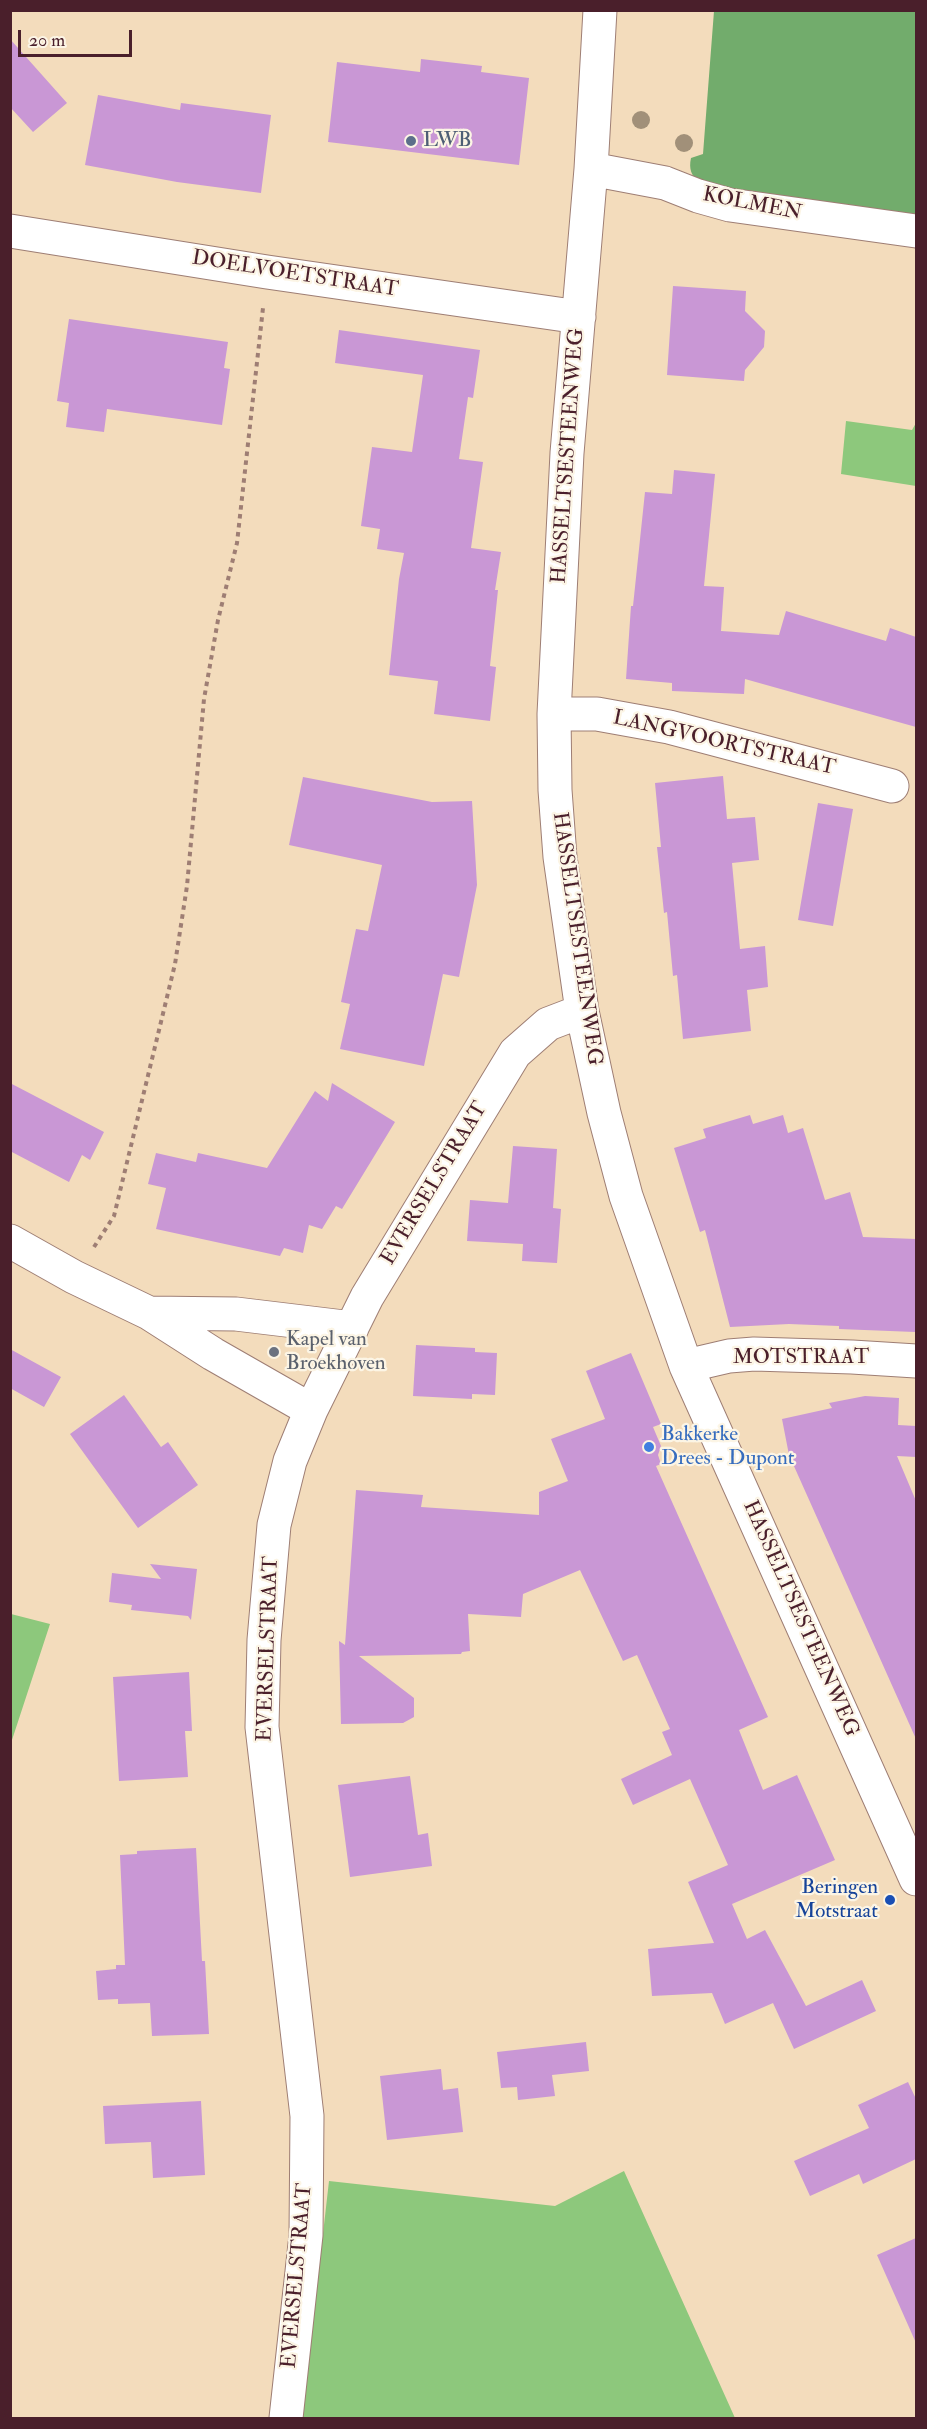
<!DOCTYPE html>
<style>
body{margin:0}
#map{position:relative;width:927px;height:2429px;overflow:hidden;background:#f3dcbc;font-family:"IM FELL Double Pica",serif}
canvas{display:block}
.frame{position:absolute;inset:0;border:12px solid #4a1f2b;pointer-events:none}
.scale{position:absolute;left:18px;top:30px;width:114px;height:27px;box-sizing:border-box;border:3px solid #4a1f2b;border-top:0;padding-left:8px;font-size:18px;line-height:21px;white-space:nowrap;color:#4a1f2b;-webkit-text-stroke:4px #fcf5e5;paint-order:stroke}
</style>
<div id="map">
<canvas width="927" height="2429"></canvas>
<div class="frame"></div>
<div class="scale">20 m</div>
</div>
<script>
const ctx = document.querySelector('canvas').getContext('2d');
ctx.lineJoin = 'round';
function fillPath(path, color) {
  ctx.fillStyle = color;
  ctx.fill(path, 'evenodd');
}
function stroke(path, color, width, dash) {
  ctx.strokeStyle = color;
  ctx.lineWidth = width;
  ctx.lineCap = dash ? 'butt' : 'round';
  ctx.setLineDash(dash || []);
  ctx.stroke(path);
}
function label(font, color, halo, rows, align = 'center') {
  ctx.font = font + ' "IM FELL Double Pica",serif';
  ctx.lineWidth = 4.5;
  ctx.setLineDash([]);
  ctx.textBaseline = 'middle';
  ctx.strokeStyle = halo;
  ctx.fillStyle = color;
  for (const [text, x, y, turn = 0] of rows) {
    ctx.save();
    ctx.translate(x, y);
    ctx.rotate((+turn || 0) * Math.PI / 180);
    ctx.textAlign = isNaN(turn) ? turn : align;
    if (halo) ctx.strokeText(text, 0, 0);
    ctx.fillText(text, 0, 0);
    ctx.restore();
  }
}
const green = new Path2D(`
 M846,421l66,9 4,-7v63l-75,-12z
 M11,1614l39,10 -39,119 -1,-129z
 M624,2171l111,247h-433l27,-237 226,25z`);
const forest = new Path2D(`
 M714,11h202v209l-195,-27c-17,-8 -35,-13 -30,-35l12,-4z`);
const building = new Path2D(`
 M10,39l57,64 -34,29 -23,-25z
 M421,59l61,7 -1,6 48,6 -10,87 -191,-23 9,-80 83,10z
 M98,95l82,15 1,-7 90,12 -10,78 -84,-11 -92,-17z
 M673,286l73,5 -1,20 20,20 -1,16 -19,23 -1,11 -77,-6z
 M69,319l159,23 -4,26 6,1 -8,56 -115,-16 -3,23 -38,-5 3,-24 -12,-2z
 M339,330l141,20 -7,48 -5,-1 -9,62 24,3 -12,86 30,4 -6,38h3l-8,76 6,1 -6,54 -56,-7 4,-33 -49,-6 10,-96 5,-26 -27,-4 3,-20 -19,-3 11,-79 40,5 11,-77 -88,-12z
 M674,470l41,4 -11,112 20,1 -3,44 58,4 7,-24 100,30 4,-13 26,9v90l-171,-48 -1,15 -72,-3v-8l-46,-4 5,-73h2l12,-114 27,2z
 M723,776l4,43 28,-2 4,43 -27,3 8,86 25,-3 3,41 -21,3 4,41 -68,8 -6,-64 -4,1 -6,-64 -3,1 -7,-66h4l-6,-64z
 M303,777l129,25 40,-1 5,84 -18,92 -16,-3 -19,92 -84,-17 10,-45 -9,-2 15,-73 12,2 14,-66 -93,-20z
 M818,803l35,6 -20,117 -35,-6z
 M10,1083l94,49 -14,28 -8,-5 -13,27 -59,-31z
 M332,1083l63,39 -53,87 -6,-3 -14,23 -13,-4 -6,28 -19,-5 -4,8 -124,-27 10,-41 -18,-4 8,-31 40,9 2,-9 69,15 48,-77 13,10z
 M750,1115l3,9 30,-9 5,18 15,-5 22,72 25,-8 13,45 53,2 -1,93 -76,-3v-3l-50,-2 -59,3 -25,-97 -5,2 -26,-84 32,-10 -3,-9z
 M513,1146l44,3 -4,59 8,1 -4,54 -35,-2 1,-17 -56,-3 3,-41 38,3z
 M416,1345l59,3v4l22,1 -2,42 -23,-1v5l-59,-3z
 M10,1349l51,28 -17,30 -34,-19z
 M631,1353l30,71 -8,3 8,19 -3,9 3,9 -5,2 112,251 -29,13 24,60 34,-15 38,85 -103,44 15,35 18,-9 41,76 56,-26 14,31 -82,38 -21,-46 -48,21 -13,-31 -60,3 -4,-47 66,-6 -26,-61 40,-17 -38,-86 -57,26 -12,-26 51,-24 -10,-23 8,-3 -33,-74 -14,6 -43,-91 -57,24 -2,23 -53,-3 2,37 -8,1 -1,2 -102,2 55,42v19l-11,6 -62,1 -2,-83 6,4 11,-155 67,5 -2,12 118,8v-23l29,-11 -17,-42 54,-20 -19,-48z
 M124,1395l37,52 7,-5 30,43 -60,43 -68,-94z
 M865,1396l34,2 -1,27 18,1v31l-19,-1 19,45v238l-127,-284 -7,-36 50,-11 -3,-5z
 M150,1564l47,5 -6,51 -3,-4 -57,-6 1,-5 -23,-3 3,-29 49,6z
 M189,1672l3,59h-7l3,46 -69,4 -6,-104z
 M410,1776l8,59 10,-2 4,33 -82,11 -12,-92z
 M196,1848l6,113h3l4,73 -57,2 -2,-33 -32,1v-5l-20,1 -2,-29 20,-2v-4h9l-5,-110 17,-1v-3z
 M586,2042l3,29 -37,4 3,21 -37,4 -1,-13 -16,1 -4,-36z
 M441,2069l2,21 15,-2 5,44 -76,8 -7,-64z
 M908,2082l8,17v60l-53,25 -4,-10 -49,22 -16,-35 75,-33 -11,-23z
 M201,2101l4,74 -52,3 -2,-36 -46,2 -2,-38z
 M916,2238v105l-39,-88z`);
const path = new Path2D(`
 M94,1247l20,-31 61,-252 12,-78 17,-187 14,-79 19,-77 26,-235`);
const minor = new Path2D(`
 M600,10l-9,159 -24,284 -13,261 1,76 5,67 22,154 22,102 22,83 60,170 230,513
 M591,169l74,14 33,13 32,9 186,26
 M10,231l257,41 312,45
 M554,714h43l72,13 223,59
 M10,1241l64,36 75,36 64,41 98,56
 M149,1313l87,1 116,14
 M686,1366l43,-10 25,-2 98,3 64,4
 M286,2418l20,-183 1,-119 -45,-389 2,-87 10,-115 16,-64 21,-51 56,-113 148,-244 33,-29 34,-13`);
const trees = [
 [641,120],
 [684,143]
];
const markers = [
 [411,141,6,"#5c6f8a"],
 [274,1352,6,"#6b7280"],
 [649,1447,6,"#3f7fe0"],
 [890,1900,6,"#1a4fb4"]
];
const serviceNames = [
 ["LWB",423,141]
];
const streetNames = [
 ["KOLMEN",752,205,11],
 ["DOELVOETSTRAAT",295,275,9],
 ["HASSELTSESTEENWEG",569,456,-86],
 ["LANGVOORTSTRAAT",724,744,13],
 ["HASSELTSESTEENWEG",576,939,82],
 ["EVERSELSTRAAT",435,1184,-59],
 ["MOTSTRAAT",801,1358],
 ["HASSELTSESTEENWEG",800,1619,66],
 ["EVERSELSTRAAT",269,1649,-88],
 ["EVERSELSTRAAT",298,2276,-85]
];
const worshipNames = [
 ["Kapel van",286,1340],
 ["Broekhoven",286,1364]
];
const shopNames = [
 ["Bakkerke",661,1435],
 ["Drees - Dupont",661,1459]
];
const transitNames = [
 ["Beringen",878,1888],
 ["Motstraat",878,1912]
];
fillPath(green, '#8dc87c');
fillPath(forest, '#72ac6c');
fillPath(building, '#c997d5');
stroke(minor, '#9e7e74', 35);
stroke(path, '#9e7e74', 4, [4.5, 4.5]);
stroke(minor, '#fff', 33);
ctx.fillStyle = '#a19079';
for (const [x, y] of trees) {
  ctx.beginPath();
  ctx.arc(x, y, 9, 0, 2 * Math.PI);
  ctx.fill();
}
for (const [x, y, r, color] of markers) {
  const dot = new Path2D();
  dot.arc(x, y, r, 0, 2 * Math.PI);
  ctx.fillStyle = color;
  ctx.fill(dot);
  stroke(dot, '#fcf5e5', 2);
}
label('21px', '#4e5e75', '#fcf5e5', serviceNames, 'left');
label('21px', '#4a1f2b', '#fcf5e5', streetNames);
label('21px', '#5b616d', '#fcf5e5', worshipNames, 'left');
label('21px', '#366cbe', '#fcf5e5', shopNames, 'left');
label('21px', '#164399', '#fcf5e5', transitNames, 'right');
</script>
